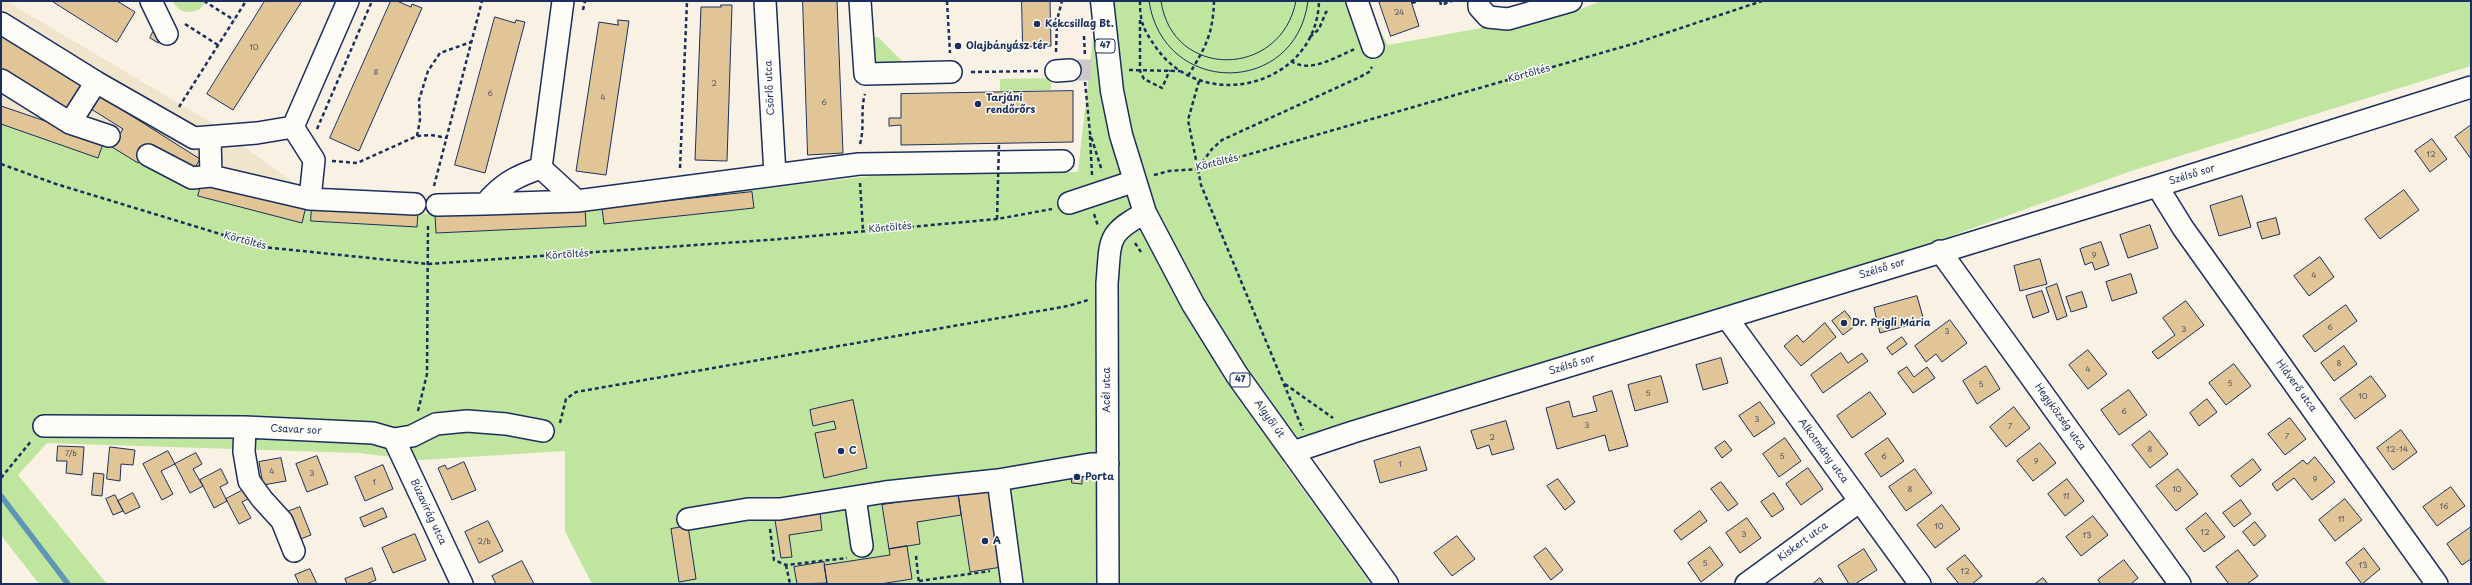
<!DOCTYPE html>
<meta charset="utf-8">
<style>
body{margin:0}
#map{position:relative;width:2472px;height:585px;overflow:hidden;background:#f8f1e4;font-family:"Playpen Sans",sans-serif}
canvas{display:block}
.frame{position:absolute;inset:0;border:2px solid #1b2f5e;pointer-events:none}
</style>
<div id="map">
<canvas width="2472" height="585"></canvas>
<div class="frame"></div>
</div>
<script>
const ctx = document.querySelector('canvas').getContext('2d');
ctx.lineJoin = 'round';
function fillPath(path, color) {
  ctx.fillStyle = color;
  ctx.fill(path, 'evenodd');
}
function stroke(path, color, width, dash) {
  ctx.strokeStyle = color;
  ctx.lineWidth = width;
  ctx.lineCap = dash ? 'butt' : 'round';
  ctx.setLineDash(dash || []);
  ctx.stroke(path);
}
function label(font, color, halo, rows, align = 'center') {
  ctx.font = font + ' "Playpen Sans",sans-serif';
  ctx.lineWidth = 3;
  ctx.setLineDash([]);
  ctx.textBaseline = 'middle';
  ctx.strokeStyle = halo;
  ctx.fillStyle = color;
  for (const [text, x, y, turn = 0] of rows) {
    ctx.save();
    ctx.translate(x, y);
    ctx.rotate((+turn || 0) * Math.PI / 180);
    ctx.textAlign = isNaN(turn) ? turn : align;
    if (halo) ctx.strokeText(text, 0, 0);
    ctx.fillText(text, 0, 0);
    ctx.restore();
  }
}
const built = new Path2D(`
 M1,1h5l206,122 92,67 107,5h73l94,-5 171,-17 3,19 -150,16 -167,7 -243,-33 -54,-19 -34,-22 -103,-35z`);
const green = new Path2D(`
 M173,1h33l-6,8c-11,5 -22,4 -27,-8z
 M1097,1h266l25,44 187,-34 27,-10h869v65l-340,105 -227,82 -458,138 -95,34 -68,37 88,122h-779l-27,-53v-80l-145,9 -61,-7 -312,-10 -29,32 89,109h-68l-38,-49v-429l103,35 34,22 54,19 243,33 167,-7 293,-35 183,-1z
 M872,37h6l25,25v4l-30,1z
 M1051,78v12l-51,1v-12z`);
const stream = new Path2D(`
 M1,496l67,88`);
const building = new Path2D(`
 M52,1h65l18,11 -18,30z
 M265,1h37l-69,109 -26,-16z
 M391,1h6l14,6 1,-3 10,4 -63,143 -29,-13z
 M803,1h34l6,152 -35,2z
 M1022,1h28l1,45 -28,1z
 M1379,1h32l8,25 -28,10z
 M721,5h11l-5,156 -32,-1 6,-153h20z
 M495,17l20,6 1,-3 9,2 -40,151 -30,-8z
 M618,20l11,1 -23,154 -30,-4 23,-149 19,3z
 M153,32l9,6 -4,5 -8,-5z
 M1,33l81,51 -17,28 -64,-40z
 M1073,91v51l-172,3v-20l-12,1v-8h12v-24z
 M97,94l103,65 -8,14 -43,-27 -11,17 -26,-16 11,-18 -35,-22z
 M1,106l103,35 -6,17 -97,-34z
 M2471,125v34l-16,-22z
 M2432,139l15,20 -17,13 -15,-21z
 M203,179l103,27 -4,17 -104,-27z
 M2404,190l15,20 -39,29 -15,-20z
 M752,192l2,16 -150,16 -2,-16z
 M2242,196l9,31 -32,9 -9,-30z
 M312,205l106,7 -1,15 -106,-6z
 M585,208l1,18 -150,7 -1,-18z
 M2276,218l4,16 -18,5 -5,-16z
 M2150,225l8,23 -30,10 -8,-23z
 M2101,242l8,23 -14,5 -3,-8 -7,3 -5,-16z
 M2320,257l14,20 -25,19 -15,-20z
 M2040,259l7,25 -27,7 -6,-25z
 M2131,274l6,19 -25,8 -6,-19z
 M2057,284l10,32 -10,4 -11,-32z
 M2042,291l7,21 -16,6 -7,-22z
 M2082,292l5,15 -16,5 -5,-15z
 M1917,296l7,25 -44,12 -6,-25z
 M2186,301l18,24 -46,34 -6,-7 23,-17 -12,-17z
 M2346,305l11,16 -42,31 -12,-16z
 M1845,311l11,14 -13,10 -11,-14z
 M1950,320l17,23 -25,19 -6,-8 -10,8 -11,-16z
 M1825,323l11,14 -35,29 -17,-20 13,-11 6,7z
 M1902,337l5,7 -15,11 -5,-7z
 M2344,346l13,18 -23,17 -13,-18z
 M2088,350l19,24 -19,15 -19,-24z
 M1841,353l7,10 14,-10 6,8 -45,32 -12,-18z
 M1721,358l7,25 -25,7 -7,-25z
 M2234,364l17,22 -25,19 -17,-22z
 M1986,366l14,23 -23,15 -14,-23z
 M1907,367l7,10 13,-10 8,11 -22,15 -15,-20z
 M1661,376l7,26 -33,9 -7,-26z
 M2371,376l15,20 -31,23 -15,-20z
 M2129,390l18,25 -28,20 -18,-25z
 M1612,391l16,55 -19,5 -4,-16 -48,14 -11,-41 23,-7 4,16 24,-6 -4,-14z
 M1870,392l16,22 -34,24 -15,-22z
 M2207,399l10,13 -18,14 -9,-13z
 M853,400l14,68 -43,10 -9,-45 21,-4 -2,-8 -21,5 -3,-16z
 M1760,402l15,21 -21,14 -15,-21z
 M2014,407l16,21 -24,19 -16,-20z
 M2290,418l16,21 -21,16 -17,-21z
 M1506,421l8,28 -22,6 -3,-10 -12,4 -6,-18z
 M2401,430l16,22 -24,18 -16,-22z
 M2150,431l18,23 -18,14 -18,-23z
 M1785,438l16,23 -22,16 -16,-23z
 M1888,438l16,23 -23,16 -16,-23z
 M1725,441l7,9 -10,8 -7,-10z
 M2040,443l16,20 -23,18 -16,-20z
 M58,446l26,1 -2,28 -16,-2 1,-12h-10z
 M110,447l25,3 -2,15 -12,-1 -1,17 -13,-2z
 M1420,447l7,23 -47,13 -6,-22z
 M168,451l7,13 -14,7 12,23 -11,6 -19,-36z
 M196,453l6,11 -9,5 10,17 -13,7 -15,-29z
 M317,456l11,28 -21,8 -11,-28z
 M2315,457l20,25 -23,18 -18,-22 -17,13 -5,-7 31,-24 4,4z
 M281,458l5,23 -23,4 -4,-23z
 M2253,459l8,11 -21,17 -9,-11z
 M464,462l12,28 -24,10 -14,-32 7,-3 2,4z
 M383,465l10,24 -28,12 -10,-24z
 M1808,468l15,21 -22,16 -15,-21z
 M221,469l7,14 -8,4 7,14 -13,7 -14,-28z
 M1915,469l17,24 -26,18 -17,-24z
 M2178,469l20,25 -22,17 -20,-25z
 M1072,470l10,1v13l-10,-1z
 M94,473l10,1 -2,22 -10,-1z
 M1558,479l17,23 -10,8 -18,-24z
 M2067,479l17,22 -19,15 -17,-22z
 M1721,482l17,22 -10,7 -17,-22z
 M996,487l12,79 -38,6 -12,-79z
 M2451,487l14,19 -28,20 -14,-19z
 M247,488l5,9 -10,5 9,16 -12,6 -13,-25z
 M133,493l7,14 -15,7 -7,-13z
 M958,493l3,22 -44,7 3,22 -31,5 -7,-44z
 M1774,493l10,16 -12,8 -11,-15z
 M115,495l8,16 -10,4 -7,-16z
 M2345,499l17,21 -27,21 -16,-21z
 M2241,500l10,14 -17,13 -11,-14z
 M1942,505l18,24 -25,19 -18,-23z
 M300,507l11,28 -13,5 -11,-28z
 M383,508l4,9 -23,10 -4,-9z
 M1700,511l7,10 -26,19 -7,-9z
 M820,513l2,17 -33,5 3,22 -11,1 -6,-38z
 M2206,513l19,24 -21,15 -18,-23z
 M2093,516l15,19 -27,21 -15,-19z
 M1747,518l14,20 -21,15 -14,-20z
 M488,521l15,30 -24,12 -14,-31z
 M2255,522l11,14 -12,10 -11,-14z
 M688,526l8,53 -17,3 -8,-53z
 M2471,527v32l-9,6 -15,-21z
 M415,534l11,26 -33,13 -11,-25z
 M1457,536l18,23 -23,17 -18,-23z
 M907,546l5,33 -32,5h-53l-3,-19 66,-10 -1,-6z
 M1710,547l13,18 -22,17 -13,-19z
 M1546,548l17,22 -12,10 -17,-23z
 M2364,548l16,21 -18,15 -16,-21z
 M1864,549l13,21 -22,14h-6l-11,-18z
 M2238,550l20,26 -11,8h-18l-13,-17z
 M1965,555l17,21 -10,8h-13l-12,-15z
 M2124,560l14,18 -7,6h-30l-3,-4z
 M522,561l12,23h-38l-4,-8z
 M824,562l3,21 -30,1 -3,-17z
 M372,568l4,12 -10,4h-19l-2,-5z
 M310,569l7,15h-18l-4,-9z
 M1820,578l4,6h-11z
 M2043,578l5,6h-13z`);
const minorTunnel = new Path2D(`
 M1070,70h53`);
const path = new Path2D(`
 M204,1l30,19
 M947,1l3,52
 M1140,1c0,21 3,28 15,45 47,70 162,40 164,-45
 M1440,1l1,4 11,-4
 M1412,3l7,-2
 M583,10l2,-9
 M1140,20v51l4,8 18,9 8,-18
 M185,24l33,21
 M1084,36l1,21
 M1310,37l9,-8 7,-17 4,-1
 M1056,52l1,-32 5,-19
 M1291,61c19,13 44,-4 64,-12
 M1129,70l51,1
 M971,72l67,-1
 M1188,76c17,-28 25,-41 26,-75
 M1199,81l-11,39 13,65 102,245
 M1085,82l5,51 12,38
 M179,107l67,-106
 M317,129l55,-128
 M417,136l3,-16 -1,-20 9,-29 12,-18 31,-11
 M1090,136l2,39
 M860,144c5,-17 0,-34 5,-50
 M332,161l25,2 60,-27 14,-1 16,3
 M1,164l55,20 207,63 165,17 352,-25 217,-20 55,-10
 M680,168l7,-167
 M1198,168l14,-19 10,-9 138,-63 9,-5 3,-5
 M1154,175l15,-4 29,-2 438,-126 126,-42
 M860,183l3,47
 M434,186l48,-185
 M1094,214l4,12
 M1135,243l6,9
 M1285,384l48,34
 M418,411l9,-37 1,-151
 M560,423l6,-24 10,-7 492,-86 20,-6
 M1,478l31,-38
 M770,529l4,31 12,5 61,-7
 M916,556l3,28
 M786,565l4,19
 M919,581l71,-10`);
const minor = new Path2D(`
 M151,1l16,33
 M563,1l-22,167c-25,8 -39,16 -56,36l92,-3 282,-37 204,-3
 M765,1l10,174
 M860,1l5,73 86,-2
 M1357,1l16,46
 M1479,1v6l9,10 20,2 63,-18
 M1,23l95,59 98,56 63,-5 36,-6 55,-126
 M1056,71l14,-1
 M1,80l69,43 26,-41
 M70,123l39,13
 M293,127l21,33 -4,39
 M210,137l1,39 99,23 105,5
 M148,155l44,23 19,-2
 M541,168l36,33
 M2157,186l26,42 254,356
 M1069,203l66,-22
 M437,205l48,-1
 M1940,251l240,333
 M1727,318l193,266
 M44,426l201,1 128,6 21,6 18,-3 24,-12 31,-3 39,3 37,7
 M245,427l-1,25 5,29 13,18 20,22 12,30
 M394,439l68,145
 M1293,452l60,-20 804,-246 314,-99
 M998,480l14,104
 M855,497l7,49
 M688,519l60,-10h32l105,-17 113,-12 93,-16h17
 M1108,584l-1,-301c4,-42 -2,-49 38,-70
 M1746,584l114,-83`);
const major = new Path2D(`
 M1102,1l10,90 9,44 24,78 48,91 44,71 150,209`);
const tram = new Path2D(`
 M1149,1c14,96 147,96 159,0
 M1161,1c11,79 120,78 135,0`);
const pathBridge = new Path2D(`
 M997,219l2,-76`);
const markers = [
 [1037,24,4,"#1b2f5e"],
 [958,46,4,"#1b2f5e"],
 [978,104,4,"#1b2f5e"],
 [1844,323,4,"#1b2f5e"],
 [841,451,4,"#1b2f5e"],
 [1077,477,4,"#1b2f5e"],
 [985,541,4,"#1b2f5e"]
];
const numberNames = [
 ["24",1399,13],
 ["10",254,48],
 ["8",376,73],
 ["2",714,84],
 ["6",490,94],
 ["4",603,98],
 ["6",824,103],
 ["12",2431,155],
 ["9",2094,256],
 ["4",2314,276],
 ["6",2330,328],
 ["3",2184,330],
 ["3",1947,332],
 ["8",2339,364],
 ["4",2088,370],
 ["5",2230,384],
 ["5",1981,385],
 ["5",1648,394],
 ["10",2363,397],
 ["6",2124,412],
 ["3",1757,420],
 ["3",1587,426],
 ["7",2010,427],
 ["7",2287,437],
 ["2",1492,438],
 ["8",2150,450],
 ["12-14",2397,450],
 ["7/b",71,454],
 ["5",1782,457],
 ["6",1884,457],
 ["9",2036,462],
 ["1",1400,465],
 ["4",272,472],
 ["3",312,474],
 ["9",2315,480],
 ["1",374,483],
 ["8",1910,490],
 ["10",2177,490],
 ["11",2066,497],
 ["16",2444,507],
 ["11",2341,520],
 ["10",1939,527],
 ["12",2205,533],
 ["3",1744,535],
 ["13",2087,536],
 ["2/b",484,542],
 ["5",1705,564],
 ["13",2363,566],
 ["12",1965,572]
];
const shields = [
 [1105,46,20],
 [1240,380,20]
];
const shieldNames = [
 ["47",1105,46],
 ["47",1240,380]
];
const poiNames = [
 ["Kékcsillag Bt.",1045,24],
 ["Olajbányász tér",966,46],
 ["Tarjáni",986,98],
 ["rendőrőrs",986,110],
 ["Dr. Prigli Mária",1852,323],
 ["C",849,451],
 ["Porta",1085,477],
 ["A",993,541]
];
const streetNames = [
 ["Körtöltés",1529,74,-16],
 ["Csörlő utca",770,88,-93],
 ["Körtöltés",1217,163,-14],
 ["Szélső sor",2192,175,-17],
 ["Körtöltés",890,228,-5],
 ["Körtöltés",245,241,15],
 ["Körtöltés",567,255,-4],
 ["Szélső sor",1882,269,-17],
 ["Szélső sor",1572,365,-17],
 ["Hídverő utca",2296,386,54],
 ["Acél utca",1107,390,-90],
 ["Hegyközség utca",2060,417,54],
 ["Algyői út",1269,419,54],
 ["Csavar sor",296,430,3],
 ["Alkotmány utca",1823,451,54],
 ["Búzavirág utca",428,512,65],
 ["Kiskert utca",1803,542,-36]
];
fillPath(built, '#f1e4cd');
fillPath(green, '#bfe59f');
stroke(stream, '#5f96b3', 5.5);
fillPath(building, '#e2c596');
stroke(building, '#1b2f5e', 1);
stroke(minorTunnel, '#cccac9', 21, [21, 10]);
stroke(minor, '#1b2f5e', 24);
stroke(major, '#1b2f5e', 25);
stroke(path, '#1b2f5e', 2.5, [4, 3]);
stroke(minor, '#fdfcf7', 21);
stroke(major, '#fdfcf7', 22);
stroke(tram, '#1b2f5e', 1);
stroke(pathBridge, '#1b2f5e', 2.5, [4, 3]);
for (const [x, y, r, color] of markers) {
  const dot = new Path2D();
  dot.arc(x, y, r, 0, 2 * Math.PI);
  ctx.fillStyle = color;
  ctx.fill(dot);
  stroke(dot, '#fdfcf7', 1.5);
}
label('8px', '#4d546c', null, numberNames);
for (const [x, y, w] of shields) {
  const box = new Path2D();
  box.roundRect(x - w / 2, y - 7, w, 14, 3);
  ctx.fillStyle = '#fdfcf7';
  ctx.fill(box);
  stroke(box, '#1b2f5e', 1);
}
label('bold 9px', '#1b2f5e', null, shieldNames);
label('bold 10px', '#1b2f5e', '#fdfcf7', poiNames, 'left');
label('10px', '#1b2f5e', '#fdfcf7', streetNames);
</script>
